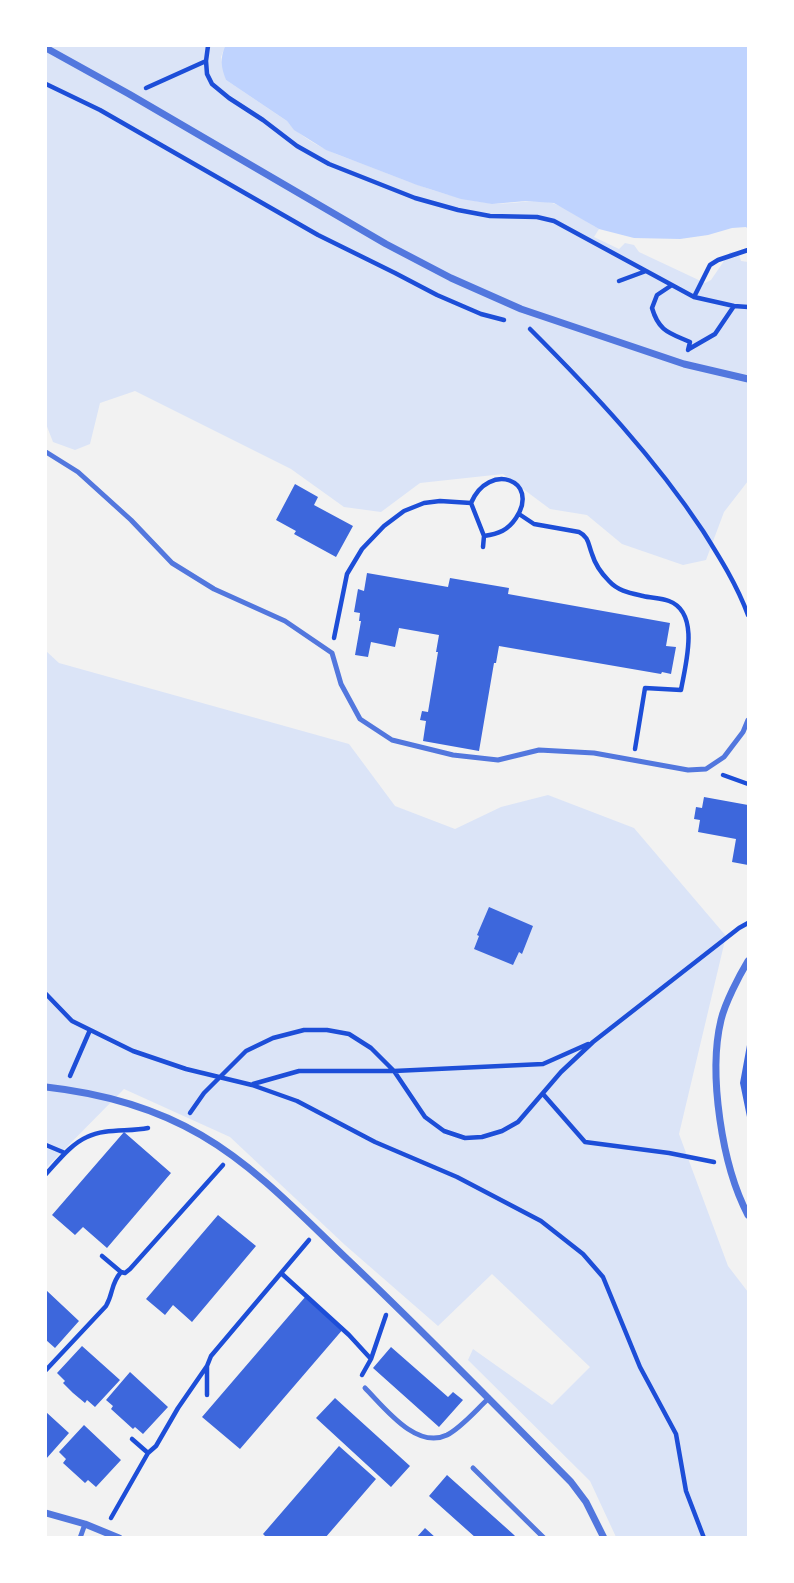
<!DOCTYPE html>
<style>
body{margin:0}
#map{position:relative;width:794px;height:1583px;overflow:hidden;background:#f2f2f2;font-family:"Fira Sans",sans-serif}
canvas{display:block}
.frame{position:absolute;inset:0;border:47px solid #fff;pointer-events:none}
</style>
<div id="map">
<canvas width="794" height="1583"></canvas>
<div class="frame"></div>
</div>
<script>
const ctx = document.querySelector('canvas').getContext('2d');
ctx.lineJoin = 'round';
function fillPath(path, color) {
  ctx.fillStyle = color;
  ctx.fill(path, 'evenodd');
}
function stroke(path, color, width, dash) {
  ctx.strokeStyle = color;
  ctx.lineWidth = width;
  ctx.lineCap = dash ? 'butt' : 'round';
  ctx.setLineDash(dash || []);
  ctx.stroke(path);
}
const green = new Path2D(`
 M46,46h179l-4,11 5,23 61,41c21,26 59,36 89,48 36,14 73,29 112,34 21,3 43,-5 64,0 12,3 35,19 47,26l-5,8 25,12 6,-6 9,2 5,7 66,31 6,-3 19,-28h8l3,9 7,1v219l-24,31 -18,48 -23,5 -61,-21 -35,-29 -37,-6 -47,-35 -83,9 -39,29 -37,-5 -53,-38 -156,-78 -35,12 -10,41 -15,6 -22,-8 -7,-18z
 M46,651l13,12 290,81 46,62 60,23 46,-22 47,-12 86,33 92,108 -47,198 49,132 20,26v245h-132l-26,-56 -122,-121 5,-11 79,56 38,-38 -98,-93 -54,52 -93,-81 -115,-108 -106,-48 -78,79z`);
const water = new Path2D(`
 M225,46h523v183l-2,-2 -14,1 -24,7 -28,4 -46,-1 -35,-9 -45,-26 -28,-2 -34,3 -31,-5 -44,-14 -91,-35 -32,-20 -7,-9 -61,-41c-5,-13 -6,-21 -1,-34z`);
const building = new Path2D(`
 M295,484l23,13 -4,8 39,21 -17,31 -42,-23 2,-3 -20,-11z
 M367,573l81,14 2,-9 59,10 -1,6 162,29 -4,23 10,1 -5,27 -9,-2 -1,2 -162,-28 -3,17h-2l-15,88 -56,-10 3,-20 -6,-1 2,-9 6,1 10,-60h-2l3,-17 -40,-7 -4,19 -24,-5 -3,15 -13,-2 6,-34h-2l1,-8 -6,-1 4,-23 6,2z
 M704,797l44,8v60l-16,-3 4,-23 -38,-7 2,-12 -6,-1 2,-12 6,1z
 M489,907l44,19 -11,28 -3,-2 -6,13 -39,-16 5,-13 -2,-1z
 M747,1045l1,1v71h-1l-7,-34z
 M124,1132l47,41 -64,75 -24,-21 -8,8 -23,-20z
 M218,1215l38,31 -64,76 -19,-17 -8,10 -19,-16z
 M46,1290l33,31 -24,27 -9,-8z
 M306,1296l38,32 -104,121 -38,-32z
 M82,1346l38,34 -25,27 -8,-7 -2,3 -12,-10 -10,-10 2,-2 -8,-8z
 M391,1347l57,50 5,-5 10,8 -24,27 -66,-59z
 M130,1372l38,35 -25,27 -8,-7 -2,2 -22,-20 2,-3 -7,-6z
 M335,1398l75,68 -19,21 -75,-69z
 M46,1412l23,21 -23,26z
 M84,1425l37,35 -25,27 -8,-7 -3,3 -22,-20 3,-4 -7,-7z
 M339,1446l37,33 -51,59h-58l-4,-4z
 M447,1475l66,59 4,4h-41l-47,-42z
 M425,1528l11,10h-20z`);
const path = new Path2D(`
 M208,46l-2,15 1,13 5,10 17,14 34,22 34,26 32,18 86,34 43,12 32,6 47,1 17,4 140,76 40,9 14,1
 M46,84l54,26 218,125 77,38 42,22 44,19 23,6
 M146,88l60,-27
 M619,281l27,-10
 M672,285l-15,10 -5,13c7,24 18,25 38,34l-2,8
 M694,297l16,-32 8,-5 30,-10
 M530,329c63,63 124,128 173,202 17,27 34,54 45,84
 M689,349l26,-15 19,-28
 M519,514l15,10 45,8c10,5 9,12 13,22 3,10 9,19 17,27 9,10 21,12 34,15 8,2 18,2 26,5 32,12 16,65 12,89l-36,-2 -10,61
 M483,547l1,-11 -13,-33c18,-42 70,-23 45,15 -8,12 -17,16 -32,18
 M334,638l13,-64 15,-25 22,-23 20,-15 20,-8 16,-2 31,2
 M723,775l25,9
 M46,994l26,27 61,30 53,18 66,16 45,16 78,41 82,35 84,44 42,33 20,23 37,90 36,67 10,57 18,47
 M70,1076l20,-46
 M253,1084l46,-13h95l149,-7 45,-20
 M543,1094l42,48 84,11 45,9
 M190,1113l14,-20 42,-42 27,-13 31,-8h23l22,4 22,14 23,23 31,46 19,14 21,7 17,-1 20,-6 16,-9 43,-50 32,-30 146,-114 9,-5
 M46,1145l19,8
 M46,1174c12,-13 25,-30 41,-37 18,-9 42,-5 61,-9
 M102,1256l19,16 4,1 5,-4 93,-104
 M281,1273l68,62 22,24
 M46,1370l60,-64c8,-14 4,-21 15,-34
 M362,1375l9,-16 15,-44
 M207,1395v-29l4,-10 98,-116
 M132,1439l16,14
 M111,1518l37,-65 8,-7 22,-38 29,-42`);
const service = new Path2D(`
 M46,452l32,20 53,48 41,43 42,26 71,32 47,32 9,31 19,35 32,21 61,15 45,5 41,-10 55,3 94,17 18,-1 18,-12 19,-25 5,-12
 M365,1388c19,19 51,62 82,47 15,-8 29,-25 42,-37
 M473,1468l71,70
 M80,1538l5,-14`);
const minor = new Path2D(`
 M46,48l83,46 257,150 65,34 70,31 163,55 64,15
 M748,961c-9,15 -23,42 -27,59 -13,54 1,146 27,195
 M46,1087c54,6 107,20 155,48 55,32 100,80 145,123 77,73 151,149 225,224l15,20 18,36
 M46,1513l39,11 34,14`);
fillPath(green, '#dbe4f7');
fillPath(water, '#bfd3fe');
fillPath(building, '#3d67dc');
stroke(path, '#1d4ed8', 4.5);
stroke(service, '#5277de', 5);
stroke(minor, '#5277de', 7);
</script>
